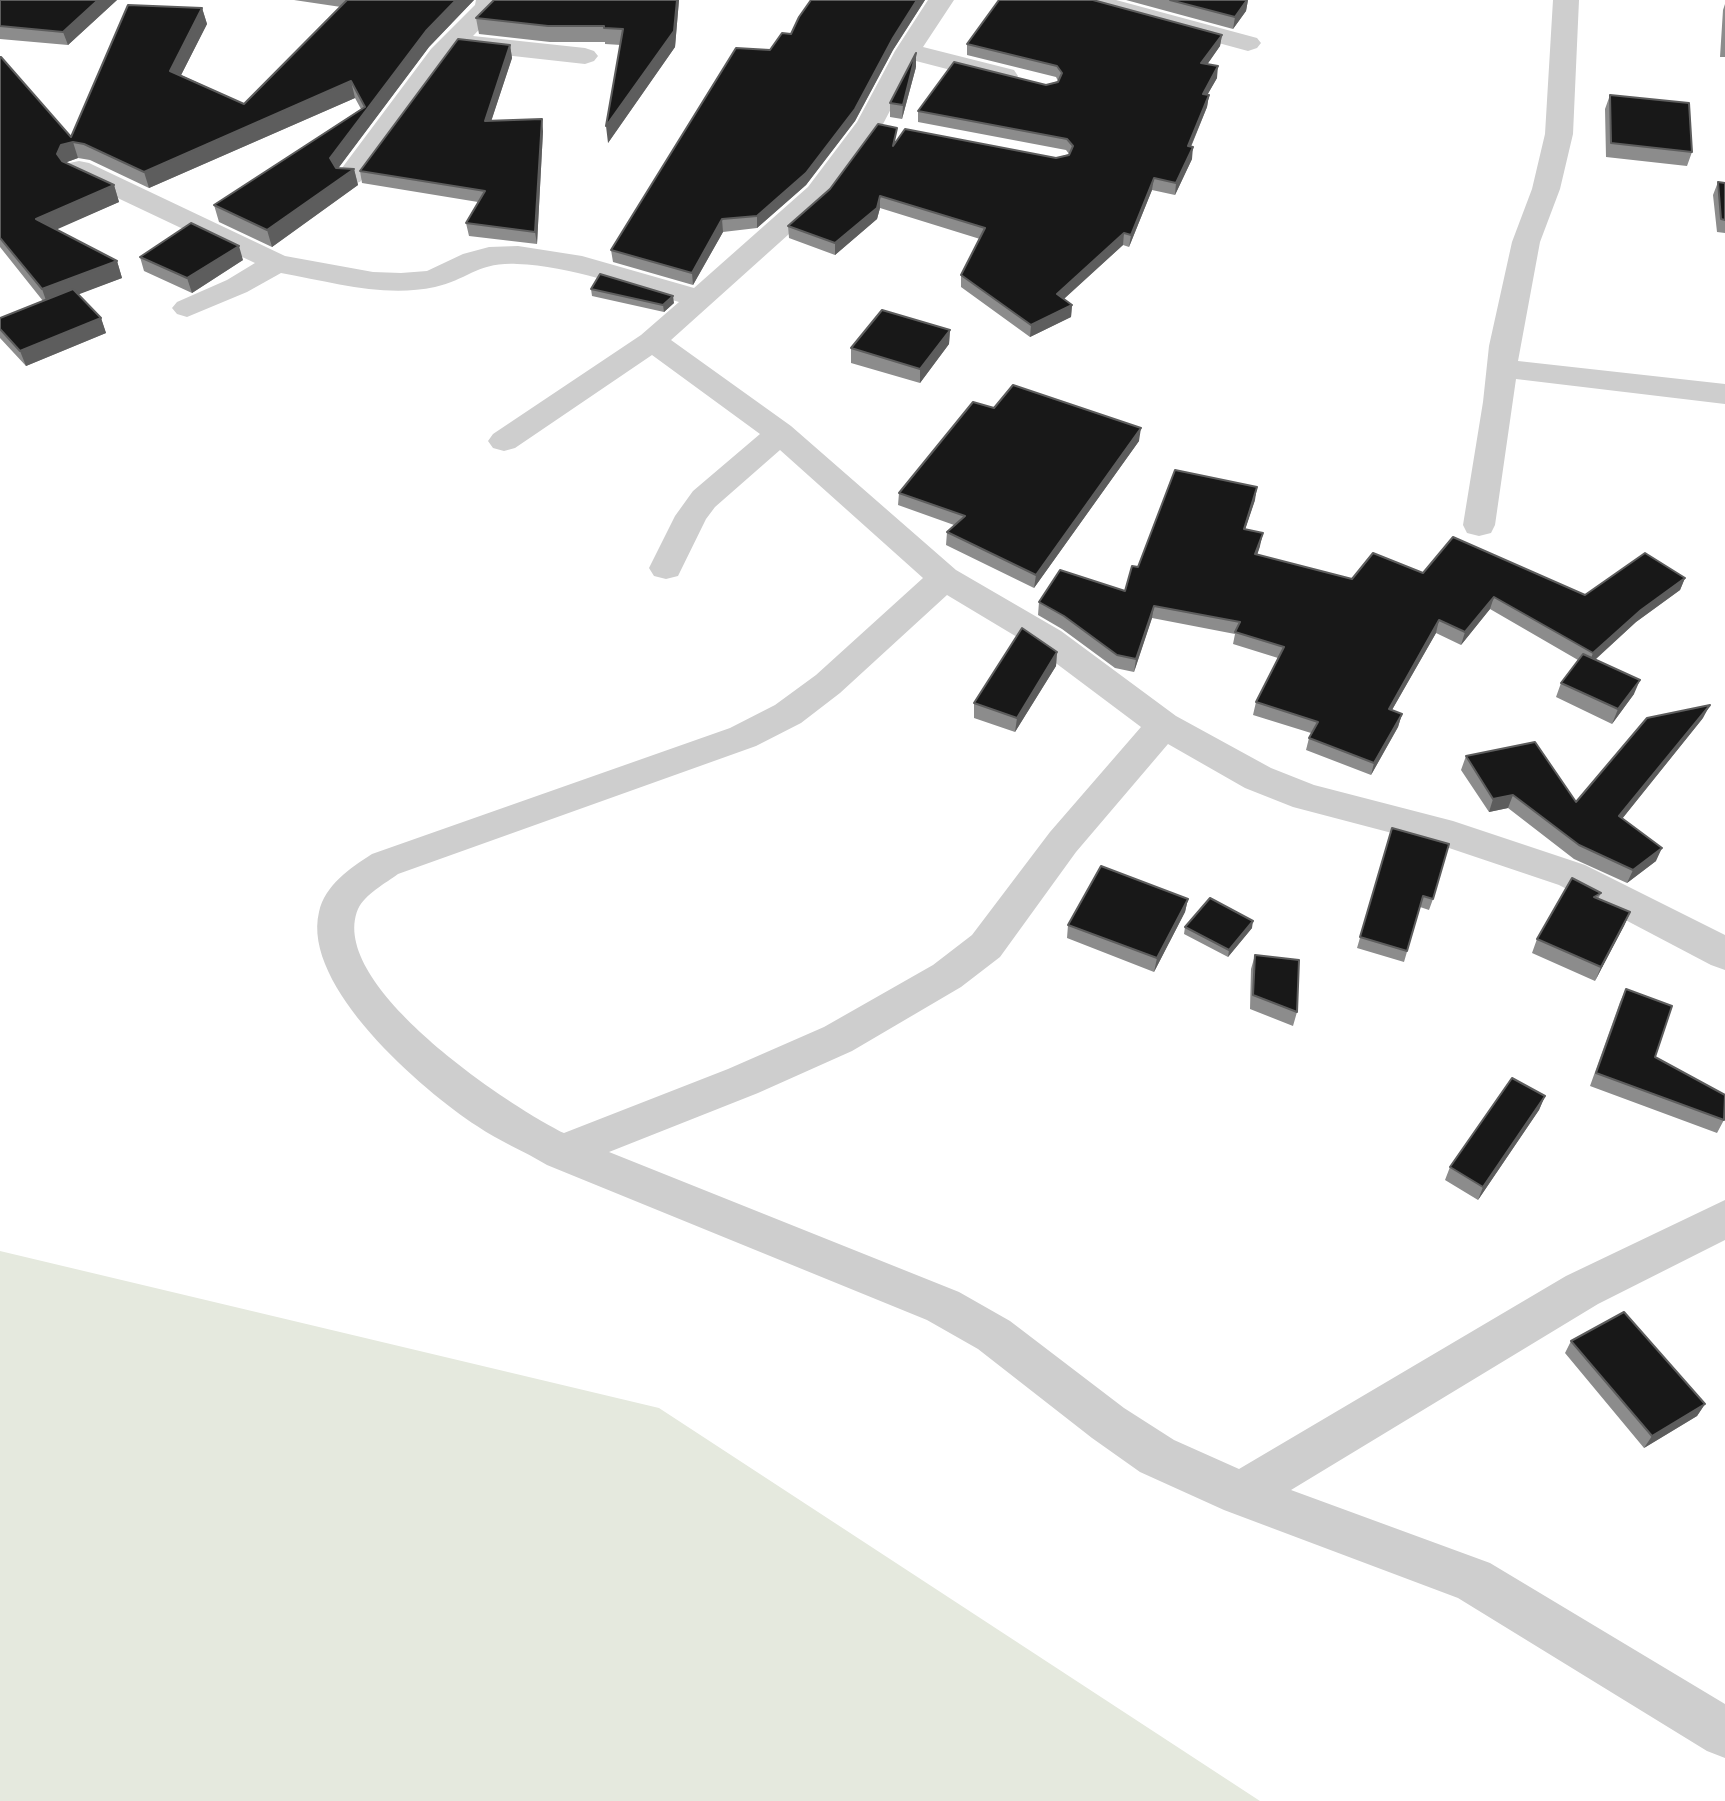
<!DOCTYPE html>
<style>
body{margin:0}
canvas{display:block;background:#fff}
</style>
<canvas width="1725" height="1801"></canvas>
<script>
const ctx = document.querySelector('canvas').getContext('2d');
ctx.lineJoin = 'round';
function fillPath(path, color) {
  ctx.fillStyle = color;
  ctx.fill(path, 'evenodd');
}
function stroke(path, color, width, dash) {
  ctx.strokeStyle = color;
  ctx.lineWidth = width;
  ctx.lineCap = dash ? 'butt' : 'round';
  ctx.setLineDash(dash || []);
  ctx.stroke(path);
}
const green = new Path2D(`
 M0,1251l659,157 601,393h-1260z`);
const minor = new Path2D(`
 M476,0h26l-6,12 -23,24 112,12 9,3 4,5 -4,5 -9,3 -126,-14 -99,132 -10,2 -10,-2 -4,-6 95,-127 44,-44z
 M928,0h26l-31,47 91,23 4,6 -4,6 -9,2 -89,-23 -33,63 -55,75 -157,141 120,86 165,144 105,61 115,85 95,52 43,17 139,36 132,44 140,70v35l-14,-5 -152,-80 -110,-37 -156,-41 -48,-19 -77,-44 -92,108 -76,105 -39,30 -109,64 -94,42 -149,59 350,140 51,29 114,87 50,32 65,29 327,-193 159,-76v40l-127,64 -307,186 199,73 235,141v54l-18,-7 -249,-153 -234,-88 -84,-38 -48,-34 -114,-89 -51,-29 -380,-155c-23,-14 -48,-24 -70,-39 -55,-36 -176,-140 -158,-214 6,-27 31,-44 53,-58l358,-126 45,-23 41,-30 107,-97 -143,-128 -65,57 -9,12 -28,57 -12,3 -12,-3 -5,-8 26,-52 18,-25 67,-57 -108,-79 -137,93 -11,3 -11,-3 -5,-7 5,-7 148,-99 38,-33c-53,-15 -108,-36 -162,-38 -40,-2 -49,16 -82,23 -51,11 -103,-5 -154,-14l-34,19 -60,25 -10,-3 -5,-6 5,-6 50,-22 28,-17 -186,-88 -4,-6 4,-6 10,-2 10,2 196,93 88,16 28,1 26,-2 36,-17 26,-7 29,-1 64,10 112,32 114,-101 49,-65 38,-71zM947,595l90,54 104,78 -91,105 -78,103 -39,30 -109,62 -96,42 -164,64c-55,-27 -238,-148 -206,-224 7,-15 28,-26 40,-35l358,-128 45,-23 39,-30z
 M1074,0h42l141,38 4,5 -4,5 -9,3 -170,-46z
 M1553,0h26l-6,134 -13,55 -20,53 -22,119 207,23v20l-209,-25 -21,146 -4,8 -12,3 -12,-3 -4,-8 20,-123 6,-56 23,-104 20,-53 13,-55z`);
const wall = new Path2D(`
 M0,0h117l-49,45 -68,-6z
 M294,0h180l-45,47 -91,121 16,1 4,16 -86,62 -53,-25 -5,-17 147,-96 -6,-11 -206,90 -59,-28 -12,-2 -11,4 -1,1 48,22 5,17 -63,27 61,32 5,17 -44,16 23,24 5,15 -80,33 -26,-28v-20l43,-17 -43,-54v-190l71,80 131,-129 5,16 -26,51 63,29 97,-97z
 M679,0l-4,47 -67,96 13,-98 -16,-1v-2h-55l-71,-8 -3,-16z
 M811,0h114l-32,50 -38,71 -49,64 -49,43 -34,4 -30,53 -80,-23 -2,-12 159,-200 21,-16z
 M1126,0h122l-2,11 -13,18z
 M1725,4v53h-5l3,-47z
 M1222,35l-2,11 -13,18 10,14 -10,17h2l-2,12 -16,40 1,12 -17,36 -23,-5 -23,57 -6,-2 -59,54 8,6 -1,12 -41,20 -69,-50v-12l19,-36 -100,-31 -3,11 -42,36 -46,-17 -1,-12 109,-86 159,18 13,-4 -3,-4 -148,-28v-11l128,-26 12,-4 -2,-4 -89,-22v-11z
 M510,45l2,13 -21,63 52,10 -6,113 -68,-8 -3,-13 12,-21 -116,-19 -2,-12z
 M916,67l-14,52 -12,-2v-14z
 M1610,95l82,57 -5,14 -81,-9 -1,-48z
 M1718,182l7,1v50l-8,-1 -4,-37z
 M140,257l103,3 -51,33 -48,-22z
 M591,289l83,14 -10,9 -72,-16z
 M950,330l-1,14 -29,39 -69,-20v-15z
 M994,408l145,33 -105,147 -88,-43 1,-13 7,-7 -56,-20 1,-12z
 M1255,500l-10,29 15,17 -3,9 95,24 71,-6 162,22 100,-17 -5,12 -44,32 -41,38 39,34 -22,30 -56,-27 5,-14 17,-23 -88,-51 -29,36 -25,-12 -44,77 10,4 -4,13 -27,48 -65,-25 3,-12 2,-5 -58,-18 3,-13 22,-44 -45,-14 2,-10 -83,-16 -18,54 -19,-4 -53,-39 -24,-14 1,-13 86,-11 13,-24z
 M1057,652l-1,14 -41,66 -41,-14v-15z
 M1703,718l-81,101 34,42 -29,22 -53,-24 -66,-51 -19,4 -28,-42 5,-14 110,46z
 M1392,828l41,71 -4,11 -9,-3 -16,55 -47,-14z
 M1601,893l-3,6 32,13 -35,69 -63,-28 5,-14z
 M1188,899l-3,13 -31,60 -87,-34 1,-13z
 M1185,927l67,1 -24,29 -44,-23z
 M1255,955l42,57 -4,14 -43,-17 1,-40z
 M1626,989l29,68 70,61 -8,15 -127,-47 30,-84z
 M1545,1096l-6,14 -61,90 -33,-20 5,-13z
 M1571,1341l134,63 -8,12 -53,32 -79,-95z`);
const shadedWall = new Path2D(`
 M98,0h19l-49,45 -5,-13z
 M456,0h18l-45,47 -95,127 -4,-16 96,-127z
 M677,0h2l-4,47 -67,96 -2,-17z
 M917,0h8l-32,50 -38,71 -49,64 -49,43v-12l136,-178z
 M1248,0l-2,11 -13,18 2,-12z
 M202,8l5,16 -32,63 -5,-16z
 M1222,35l-2,11 -20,29 1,-12z
 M510,45l2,13 -25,76 -2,-13z
 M916,53v14l-14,52 1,-14z
 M1218,66l-1,12 -16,28 2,-12z
 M351,81l4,17 -206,90 -5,-16z
 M1209,95l-2,12 -21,51 2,-12z
 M542,119l1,12 -6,113 -2,-12z
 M73,142l5,16 -11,4 -4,8 -6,-16 4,-9z
 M1193,147l-1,12 -17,36 1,-12z
 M354,169l4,16 -86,62 -5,-17z
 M1154,178l-2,12 -23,57 2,-12z
 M114,185l5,17 -77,34 -6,-17z
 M880,196v12l-3,11 -42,36v-12z
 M722,219l1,13 -30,53 -1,-12z
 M1124,233l-1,12 -67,61 1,-12z
 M239,246l4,14 -51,33 -5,-15z
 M117,261l5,17 -74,28 -6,-17z
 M673,296l1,7 -10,9 -1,-7z
 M1072,305l-1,12 -41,20 1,-12z
 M101,318l5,15 -80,33 -6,-15z
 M950,330l-1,14 -29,39v-14z
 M1141,428l-2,13 -105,147 2,-13z
 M1257,487l-2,13 -14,42 3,-13z
 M1263,533l-3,13 -7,21 2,-13z
 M1685,578l-5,12 -44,32 -48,44 5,-13 48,-43z
 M1494,597l-4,12 -29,36 4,-13z
 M1154,606l-2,12 -18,54 2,-13z
 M1439,620l-3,13 -51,89 4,-13z
 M1057,652l-1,14 -41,66 2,-14z
 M1640,680l-6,14 -22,30 6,-15z
 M1710,705l-7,13 -90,112 6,-14z
 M1402,714l-4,13 -27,48 3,-12z
 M1513,795l-5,13 -19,4 4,-13z
 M1662,848l-6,13 -29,22 6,-13z
 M1188,899l-3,13 -31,60 3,-14z
 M1630,912l-6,14 -29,55 6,-14z
 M1253,921l-1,7 -24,29 1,-7z
 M1545,1096l-6,14 -61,90 5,-13z
 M1705,1404l-8,12 -53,32 8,-12z`);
const building = new Path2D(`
 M0,0h98l-35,32 -63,-6z
 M347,0h109l-30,31 -96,127 6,10 18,1 -87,61 -53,-25 151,-98 -14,-26 -207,91 -60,-28 -11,-2 -12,3 -4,9 5,7 52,24 -78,34 81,42 -75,28 -42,-51v-181h1l70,80 57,-132 74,3 -32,63 74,33z
 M494,0h183l-3,31 -68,95 17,-97 -19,-1v-2h-56l-72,-8z
 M811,0h106l-24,38 -38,71 -49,64 -49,43 -35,3 -30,54 -81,-23 125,-202 34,2 12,-17 9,1 8,-17z
 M999,0h94l129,35 -21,28 17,3 -15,28 6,1 -21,51 5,1 -17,36 -22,-5 -23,57 -7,-2 -67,61 15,11 -41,20 -70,-50 24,-47 -105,-32 -3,12 -42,35 -47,-17 42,-37 48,-65 19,4 -4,18 12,-17 151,29 13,-3 4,-9 -6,-7 -149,-28 36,-49 92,23 12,-3 4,-9 -5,-7 -90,-22z
 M1170,0h77l-12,17z
 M458,39l52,6 -25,76 57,-2 -7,113 -69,-9 19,-32 -125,-20z
 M916,53l-13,52 -13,-2z
 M1610,95l79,8 3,49 -81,-9z
 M1718,182l7,1v37l-4,-1z
 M191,223l48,23 -52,32 -47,-21z
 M600,274l73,22 -10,9 -72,-16z
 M73,289l28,29 -81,33 -20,-22v-11z
 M882,310l68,20 -30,39 -69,-21z
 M1013,385l128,43 -105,147 -89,-43 18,-16 -66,-23 74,-91 21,6z
 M1175,470l82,17 -13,42 19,4 -8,21 97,25 21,-26 50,20 30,-36 132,58 60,-42 40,25 -44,32 -48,43 -99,-56 -29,35 -26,-12 -50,89 13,5 -28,49 -65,-25 9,-16 -62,-20 28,-55 -49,-15 5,-10 -86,-16 -18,53 -19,-4 -53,-39 -25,-14 21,-32 65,21 7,-25 6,1z
 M1022,628l35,24 -40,66 -43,-15z
 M1583,654l57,26 -22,29 -57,-26z
 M1710,705l-91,111 43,32 -29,22 -54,-25 -66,-50 -20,4 -27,-43 69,-14 41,60 71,-84z
 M1392,828l57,16 -16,55 -10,-3 -16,55 -47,-14z
 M1101,866l87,33 -31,59 -89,-33z
 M1572,878l29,15 -7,4 36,15 -29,55 -64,-28z
 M1210,898l43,23 -24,29 -44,-23z
 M1255,955l44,5 -2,52 -44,-17z
 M1626,989l46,17 -17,51 70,38 -1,25 -128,-47z
 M1512,1078l33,18 -62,91 -33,-20z
 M1624,1312l81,92 -53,32 -81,-95z`);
fillPath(green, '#e5e9de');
fillPath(minor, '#cecece');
fillPath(wall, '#8c8c8c');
fillPath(shadedWall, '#5d5d5d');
fillPath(building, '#181818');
stroke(building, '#5d5d5d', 2);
</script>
